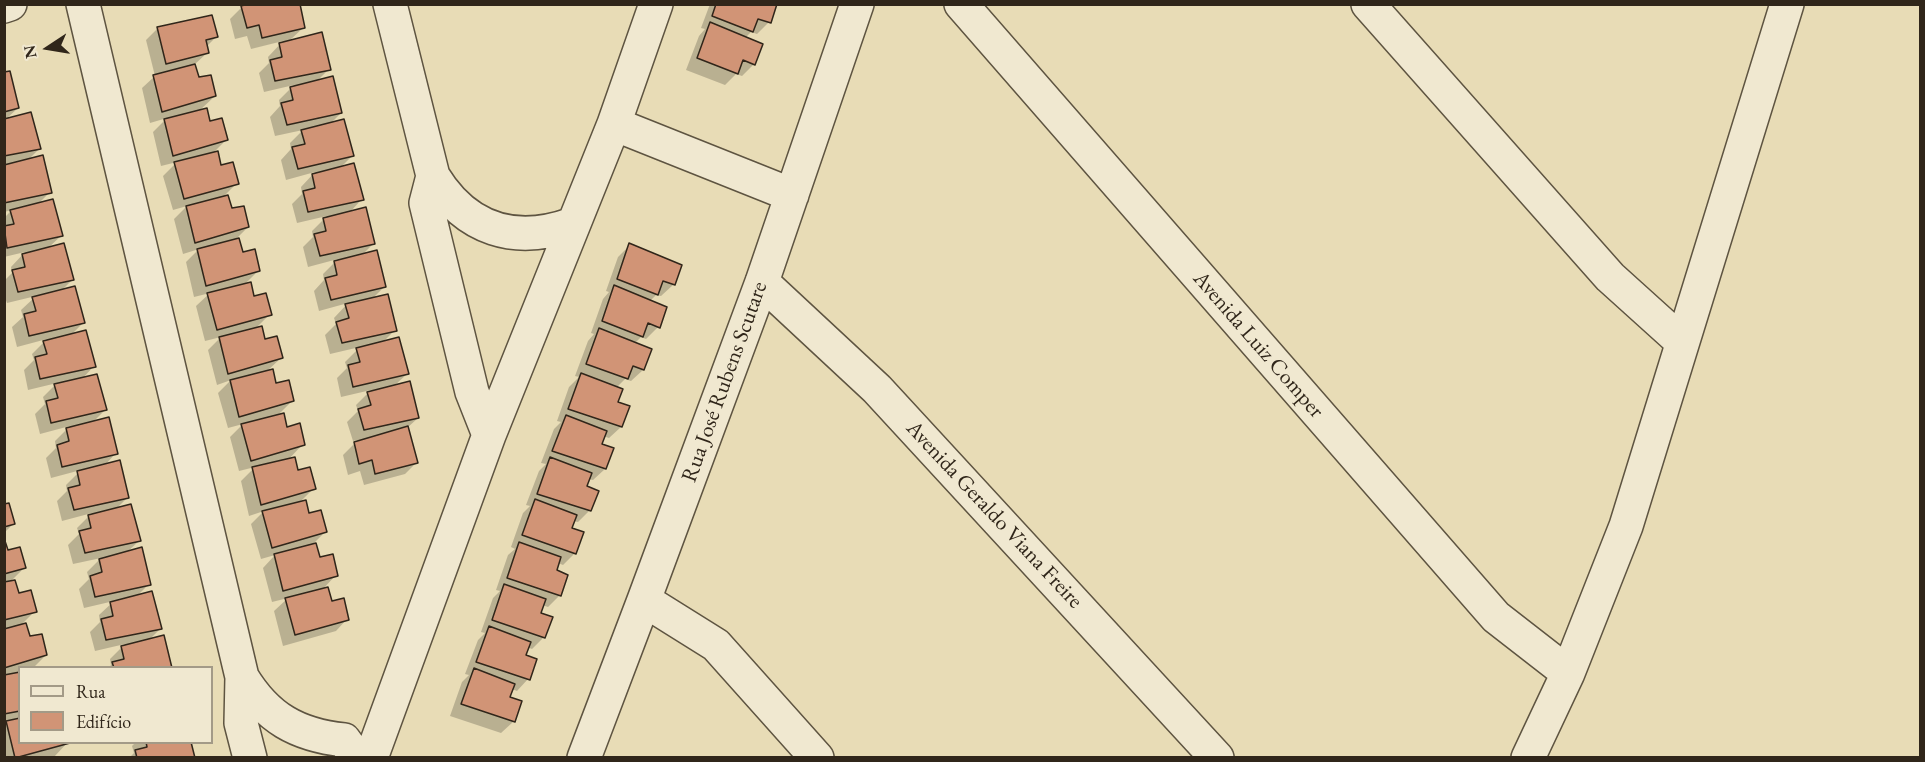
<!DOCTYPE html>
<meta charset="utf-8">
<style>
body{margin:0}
#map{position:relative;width:1925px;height:762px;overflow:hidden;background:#e8dcb6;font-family:"EB Garamond",serif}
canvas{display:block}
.frame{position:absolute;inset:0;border:6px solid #30261a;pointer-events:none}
.legend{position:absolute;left:18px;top:666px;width:195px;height:78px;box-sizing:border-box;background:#f0e8d0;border:2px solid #a39a87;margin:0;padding:8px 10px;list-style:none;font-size:18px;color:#30261a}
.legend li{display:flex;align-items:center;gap:12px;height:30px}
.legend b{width:30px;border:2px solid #a39a87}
.north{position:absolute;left:18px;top:18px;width:60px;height:60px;-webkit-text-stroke:4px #f0e8d0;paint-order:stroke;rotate:258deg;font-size:16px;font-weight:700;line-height:24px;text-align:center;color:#30261a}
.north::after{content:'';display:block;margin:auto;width:21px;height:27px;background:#30261a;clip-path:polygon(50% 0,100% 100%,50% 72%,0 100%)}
</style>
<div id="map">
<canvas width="1925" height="762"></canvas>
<div class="frame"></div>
<ul class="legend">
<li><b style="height:8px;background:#f0e8d0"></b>Rua</li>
<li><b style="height:16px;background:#d19476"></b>Edifício</li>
</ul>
<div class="north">N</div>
</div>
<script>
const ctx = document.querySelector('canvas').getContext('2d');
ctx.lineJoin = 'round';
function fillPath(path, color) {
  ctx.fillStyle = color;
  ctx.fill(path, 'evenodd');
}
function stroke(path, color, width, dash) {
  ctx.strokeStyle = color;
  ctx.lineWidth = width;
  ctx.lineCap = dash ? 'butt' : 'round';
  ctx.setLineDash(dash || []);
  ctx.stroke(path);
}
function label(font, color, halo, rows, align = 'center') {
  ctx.font = font + ' "EB Garamond",serif';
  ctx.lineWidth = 4.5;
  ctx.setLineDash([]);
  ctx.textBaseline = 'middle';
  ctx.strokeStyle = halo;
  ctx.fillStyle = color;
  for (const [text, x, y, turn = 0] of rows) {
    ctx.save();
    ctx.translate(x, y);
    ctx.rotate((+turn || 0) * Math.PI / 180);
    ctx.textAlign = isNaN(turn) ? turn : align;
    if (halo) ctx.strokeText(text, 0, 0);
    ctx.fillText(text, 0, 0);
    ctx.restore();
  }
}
const shadow = new Path2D(`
 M710,4h66l-7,18 -12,12 -6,-2 -7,7 10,25 -12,12 -6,-2 -11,11 -39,-15 13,-34 6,-7 -4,-1z
 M242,7l62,20 -16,15 41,27 -12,12 24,32 -12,12 23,31 -13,13 23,30 -12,13 23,32 -12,12 23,31 -12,12 23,31 -13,13 25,31 -13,12 24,32 -11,10 9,35 -11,11 -41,11 -4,-14 -12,4 -5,-20 15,-15 -5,1 -6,-19 11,-11 -2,-6 15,-15 -30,7 -4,-19 10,-10 -2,-6 15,-15 -30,7 -5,-19 11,-11 -2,-6 14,-15 -29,8 -5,-20 10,-11 -1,-6 15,-15 -30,8 -5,-20 10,-10 -1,-6 15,-15 -30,7 -5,-19 10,-10 -1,-7 14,-15 -29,8 -5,-20 10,-11 -1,-6 13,-13 -28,6 -5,-19 10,-11 -1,-6 15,-15 -30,7 -5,-19 10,-10 -1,-6 15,-16 -32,8 -4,-13 -12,3 -5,-20z
 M158,28l59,8 -11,11 1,6 -13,12 4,14 17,17 -16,15 27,29 -15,15 9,12 17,16 -15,15 9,12 17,17 -15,15 9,12 17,16 -16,16 27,28 -15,15 26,29 -15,14 9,12 17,17 -15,15 9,12 17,16 -15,16 26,28 -15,15 26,29 -15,15 9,12 17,16 -15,16 26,28 -11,12 -53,15 -9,-35 14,-13 -16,4 -9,-34 12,-13 -14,4 -10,-35 13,-13 -15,5 -8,-35 14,-14 -16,4 -9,-34 13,-13 -15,4 -10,-35 13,-13 -14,5 -9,-35 13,-13 -16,4 -9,-35 14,-13 -16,4 -8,-35 13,-13 -16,5 -9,-35 13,-13 -14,4 -10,-34 14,-14 -16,4 -8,-34 14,-14 -17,5 -8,-35 13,-12 -9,-36z
 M4,74l14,34 -13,12 34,29 -12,12 23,31 -12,12 23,32 -13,12 24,32 -12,12 23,31 -12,12 23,31 -12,13 23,31 -13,13 24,30 -12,13 24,31 -12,12 23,32 -13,12 23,31 -13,13 25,31 -12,12 22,28h-62l2,-3 -1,-6 15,-15 -30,7 -5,-19 10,-10 -1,-7 15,-14 -30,7 -5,-19 10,-10 -2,-7 14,-14 -28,6 -5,-19 11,-11 -2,-6 15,-15 -30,8 -5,-20 10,-10 -1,-6 15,-15 -30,8 -5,-20 10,-10 -1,-7 15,-15 -30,8 -5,-20 10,-10 -2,-7 14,-14 -29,7 -4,-20 10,-10 -2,-6 15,-15 -30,8 -5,-20 11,-10 -2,-7 15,-14 -29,7 -3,-8v-14l8,-8 -1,-6 14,-15 -21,5v-39l8,-8 -8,2z
 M630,245l50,21 -7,19 -12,11 -5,-1 -6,6 8,26 -12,12 -5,-2 -7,7 9,26 -12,11 -6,-2 -9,9v14l5,25 -12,11 -6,-2 -3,9 5,24 -12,11 -5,-1 -3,8 5,23 -12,12 -5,-1 -3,8 5,24 -12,12 -5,-2 -3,8 5,24 -12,12 -6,-2 -3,9 5,23 -12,12 -5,-2 -3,9 4,23 -11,12 -5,-2 -3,9 11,4 -7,20 -12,11 -51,-17 12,-34 7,-7 -4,-1 13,-34 7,-7 -4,-1 12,-34 7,-7 -4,-1 12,-35 7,-6 -4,-2 12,-34 7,-7 -4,-1 13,-34 7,-7 -5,-1 13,-34 7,-7 -4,-1 12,-34 10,-10 -4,-1 13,-35 6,-7 -3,-1 12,-34 6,-7 -3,-1 12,-34z
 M4,506l9,18 -9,9z
 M4,544l3,7 17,17 -15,15 9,12 17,16 -15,15 9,12 17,17 -13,13h-13v74h48l-14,15 5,-1v2h-55v-33l4,-4 -4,1z
 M136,742h54l4,16h-65l5,-5 -2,-7z`);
const building = new Path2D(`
 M248,4h52l5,24 -43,10 -3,-13 -12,3 -6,-22z
 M716,4h61l-6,19 -13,-4 -5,13 -41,-16z
 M212,15l6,22 -12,3 3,13 -43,11 -9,-37z
 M710,22l53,22 -8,21 -12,-5 -5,14 -41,-16z
 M322,32l9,38 -56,11 -5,-21 12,-3 -3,-14z
 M195,64l4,13 12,-2 5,21 -54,16 -9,-37z
 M10,71l9,37 -15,4v-40z
 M333,76l9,37 -55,12 -6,-22 12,-3 -3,-13z
 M207,108l3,13 12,-3 6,22 -55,16 -9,-37z
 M31,112l10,37 -37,7v-37z
 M344,119l10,37 -56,13 -6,-22 13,-3 -4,-14z
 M218,151l3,14 12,-3 6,22 -55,15 -10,-37z
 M43,155l9,38 -48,10v-38z
 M354,163l10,37 -56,12 -5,-21 12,-3 -3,-14z
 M228,195l4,13 12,-2 5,21 -54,16 -9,-37z
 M53,199l10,37 -56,12 -3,-22 10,-2 -4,-14z
 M366,207l9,37 -55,12 -6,-22 12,-3 -3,-13z
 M239,238l4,14 12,-3 5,22 -54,15 -9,-37z
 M64,243l10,37 -56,12 -6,-22 13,-3 -3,-13z
 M629,243l53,22 -7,20 -12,-4 -5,14 -41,-16z
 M377,250l9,37 -55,13 -6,-22 12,-3 -3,-14z
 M251,282l3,14 12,-3 6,22 -55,15 -10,-37z
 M614,285l53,22 -7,21 -12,-5 -5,14 -41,-16z
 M75,286l10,37 -56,13 -5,-22 12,-3 -4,-14z
 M388,294l9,37 -55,12 -6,-21 13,-4 -4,-14z
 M262,326l3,13 12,-3 6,22 -55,16 -9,-37z
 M599,328l53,21 -8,21 -11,-4 -5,13 -42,-15z
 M86,330l10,37 -56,12 -5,-22 12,-3 -4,-13z
 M399,337l10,37 -56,13 -5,-22 12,-3 -4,-14z
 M273,369l3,14 13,-3 5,21 -55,16 -9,-37z
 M581,373l42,16 -5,13 12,4 -8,21 -54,-18z
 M97,374l10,36 -56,13 -5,-22 12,-3 -4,-14z
 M410,381l9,37 -55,12 -6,-21 13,-4 -4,-13z
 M284,413l3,14 13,-4 5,22 -54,16 -10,-37z
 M566,415l41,16 -5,13 12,4 -8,21 -54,-18z
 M109,417l9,37 -56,13 -5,-22 12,-4 -3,-13z
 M408,426l10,37 -43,11 -3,-14 -13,4 -5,-22z
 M295,457l3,13 12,-3 6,22 -55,16 -9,-38z
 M550,457l42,16 -5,13 12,5 -8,20 -54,-17z
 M120,460l9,38 -55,12 -6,-22 12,-3 -3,-14z
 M535,499l42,16 -5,13 12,4 -8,22 -54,-19z
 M306,500l3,13 12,-3 6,22 -55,16 -10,-37z
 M9,503l6,21 -11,3v-23z
 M131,504l10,37 -56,12 -6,-22 12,-3 -3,-13z
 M4,538l4,12 12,-3 6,21 -22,6z
 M519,542l42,15 -4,13 11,5 -7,21 -54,-18z
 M316,543l4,14 13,-3 5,22 -55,15 -9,-37z
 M142,547l9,38 -56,12 -5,-21 12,-4 -3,-13z
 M15,580l4,13 12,-3 6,22 -33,8v-38z
 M504,584l42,15 -5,14 12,4 -8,21 -53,-18z
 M328,587l4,14 12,-3 5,22 -54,15 -10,-37z
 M152,591l10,38 -56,11 -5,-21 12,-3 -3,-14z
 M26,623l4,13 12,-2 5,21 -43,13v-39z
 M489,626l42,16 -5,13 11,4 -7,21 -54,-18z
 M164,635l8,33h-58l-2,-6 12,-3 -3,-13z
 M474,668l41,16 -5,13 12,4 -7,21 -54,-18z
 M20,672v39l-16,3v-39z
 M20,718v24l50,1 -55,15 -9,-37z
 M146,742h45l4,16h-58l-2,-8 12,-3z`);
const street = new Path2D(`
 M83,4l159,673 -1,46 9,35
 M390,4l43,172c33,54 82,69 140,48
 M961,4l535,613 72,56
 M1368,4l242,273 72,65
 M4,6l6,-2
 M614,124l178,71
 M433,176l-7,27 46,189 17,43
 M762,282l115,107 340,369
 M644,600l72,45 101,113
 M242,677c25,41 55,58 102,63l13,18
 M371,758l118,-323 125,-311 42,-120
 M584,758l60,-158 118,-318 95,-278
 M1528,758l40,-85 58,-147 161,-522`);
const streetNames = [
 ["Avenida Luiz Comper",1258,345,49],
 ["Rua José Rubens Scutare",725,382,-70],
 ["Avenida Geraldo Viana Freire",994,515,47]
];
fillPath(shadow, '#0003');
fillPath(building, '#d19476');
stroke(building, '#30261a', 1.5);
stroke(street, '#5e5441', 36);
stroke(street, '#f0e8d0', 33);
label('22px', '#30261a', '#f0e8d0', streetNames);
</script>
